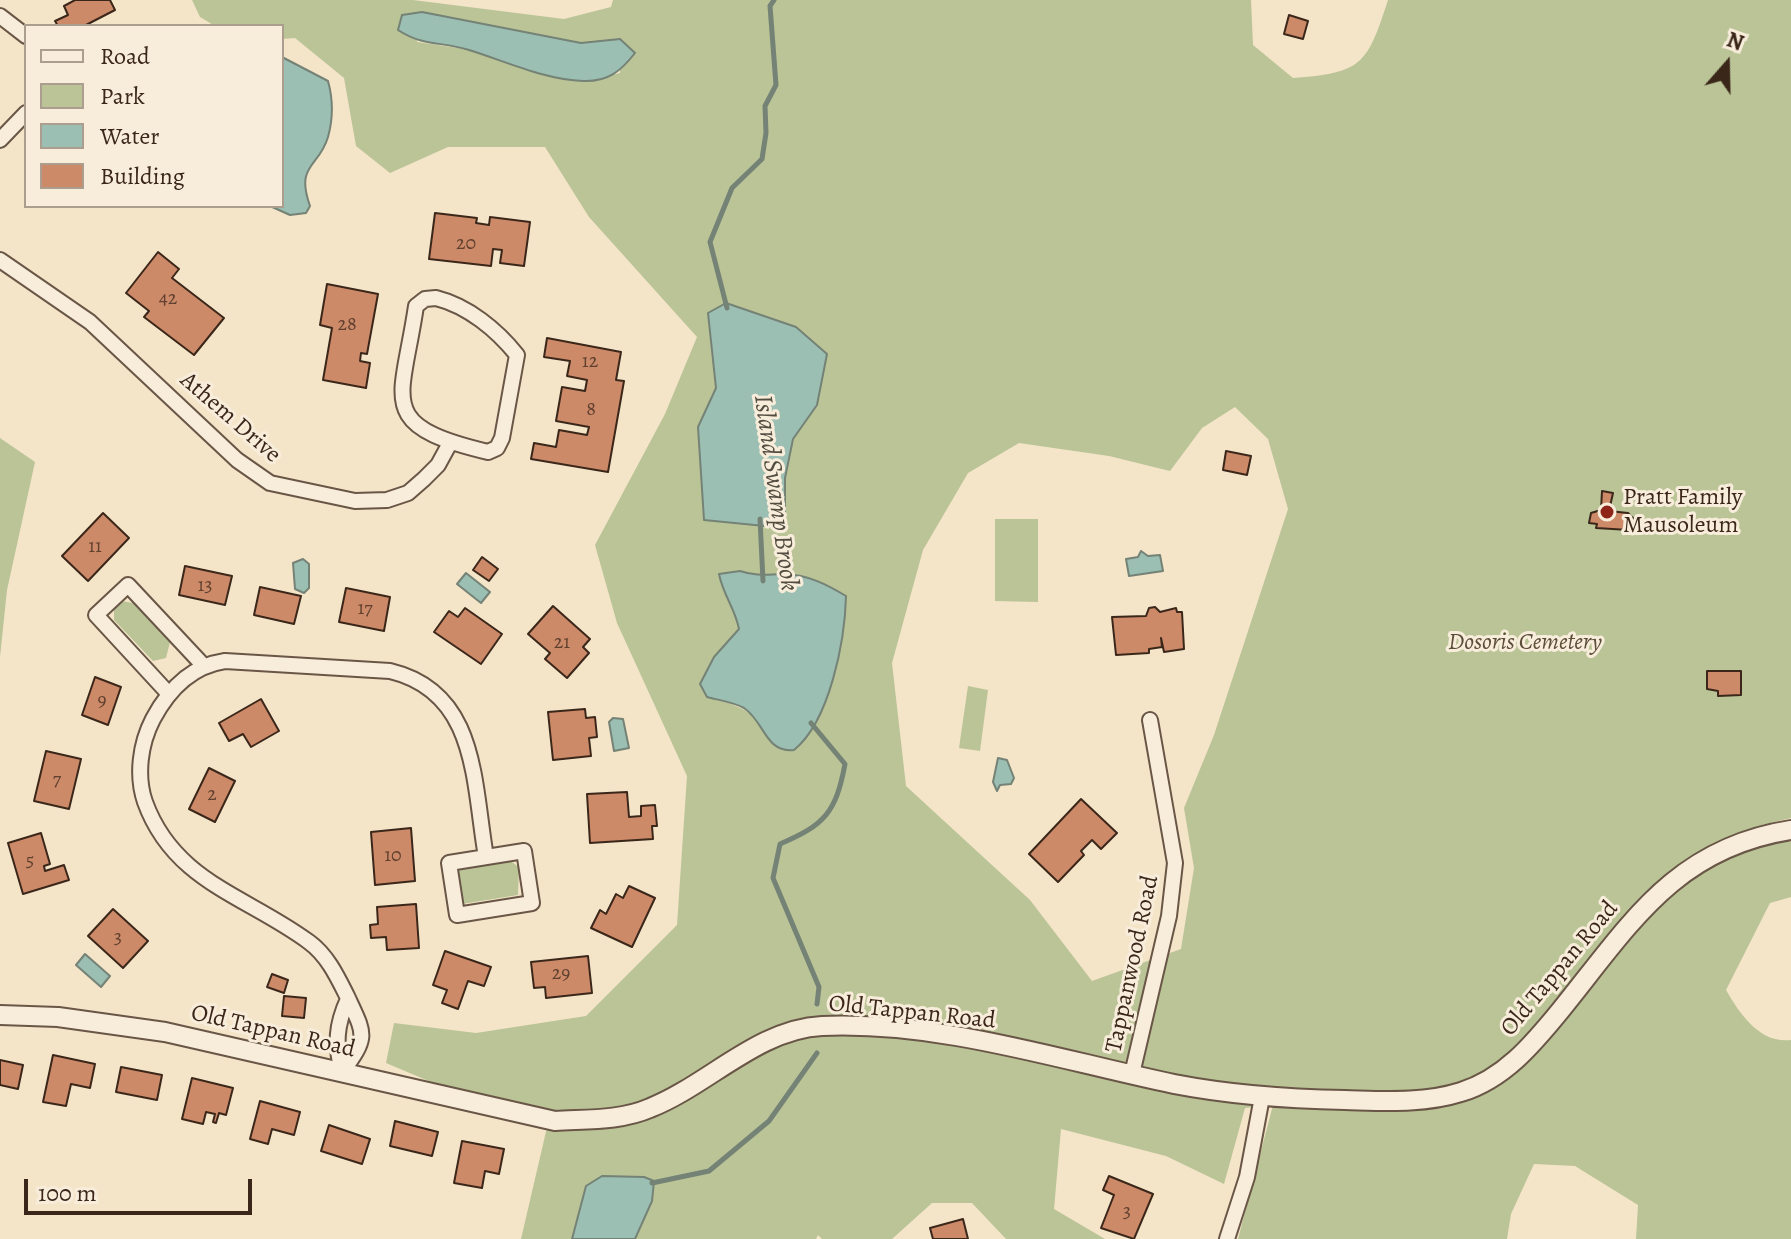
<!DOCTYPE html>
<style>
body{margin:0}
#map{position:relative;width:1791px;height:1239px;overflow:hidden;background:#f4e4c8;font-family:Alegreya,serif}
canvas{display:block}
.legend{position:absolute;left:24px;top:24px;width:260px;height:184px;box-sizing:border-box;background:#f8eddb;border:2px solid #ac9e8e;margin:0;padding:10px 14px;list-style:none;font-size:24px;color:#3b271a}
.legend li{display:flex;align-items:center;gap:16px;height:40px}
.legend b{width:40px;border:2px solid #ac9e8e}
.north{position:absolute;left:1687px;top:24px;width:80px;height:80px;-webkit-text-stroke:6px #f8eddb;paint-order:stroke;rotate:20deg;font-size:22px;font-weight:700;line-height:32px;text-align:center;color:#3b271a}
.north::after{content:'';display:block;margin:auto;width:28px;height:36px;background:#3b271a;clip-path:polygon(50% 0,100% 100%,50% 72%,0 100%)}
.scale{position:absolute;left:24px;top:1179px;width:228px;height:36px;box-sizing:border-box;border:4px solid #3b271a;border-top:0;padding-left:10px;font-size:24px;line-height:28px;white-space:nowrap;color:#3b271a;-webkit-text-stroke:6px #f8eddb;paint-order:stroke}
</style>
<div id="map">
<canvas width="1791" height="1239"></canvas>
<ul class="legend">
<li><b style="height:10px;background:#f8eddb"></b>Road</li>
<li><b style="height:22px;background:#bac497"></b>Park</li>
<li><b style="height:22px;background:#9cbfb3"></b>Water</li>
<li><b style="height:22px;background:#cd8a69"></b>Building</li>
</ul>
<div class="north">N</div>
<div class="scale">100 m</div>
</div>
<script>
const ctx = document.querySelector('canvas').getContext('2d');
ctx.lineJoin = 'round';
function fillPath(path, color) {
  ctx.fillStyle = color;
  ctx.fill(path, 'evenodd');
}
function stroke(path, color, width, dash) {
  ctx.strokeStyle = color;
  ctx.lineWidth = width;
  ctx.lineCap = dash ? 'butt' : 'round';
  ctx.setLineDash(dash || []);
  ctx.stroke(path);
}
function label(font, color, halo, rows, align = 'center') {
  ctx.font = font + ' Alegreya,serif';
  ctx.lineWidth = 6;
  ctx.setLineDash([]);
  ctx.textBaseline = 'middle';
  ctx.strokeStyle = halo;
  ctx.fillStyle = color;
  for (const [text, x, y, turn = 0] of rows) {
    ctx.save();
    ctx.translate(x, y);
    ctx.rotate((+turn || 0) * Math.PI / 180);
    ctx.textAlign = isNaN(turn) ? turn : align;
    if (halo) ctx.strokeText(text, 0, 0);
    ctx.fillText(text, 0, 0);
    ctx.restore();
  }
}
const green = new Path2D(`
 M192,0h221l151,19 47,-12 2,-7h638l2,45 40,33c69,-5 74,-13 95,-78h403v818l-29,7 29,17v55l-21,6 -44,87c14,24 34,54 65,50v199h-155l2,-34 -63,-39 -41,-2 -23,50 -4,25h-269l35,-134 -28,3 -21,76 -58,-28 -105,-27 -7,80 51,30h-99l-34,-36h-40l-40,36h-70l-4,-4 -2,4h-181l17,-38 -8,-24c-23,-1 -39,-3 -58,9l-14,53h-51l27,-116 -110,-38 -52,-22 8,-40 82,10 110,-17 91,-91 10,-149 -70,-153 -22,-78 70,-131 32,-77 -108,-120 -44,-70h-97l-58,26 -34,-27 -12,-68 -49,-40 -13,1v-13h-67l-15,-9zM422,12l159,31 39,-4v34l-36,9 -67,-16 -52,-17 -48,-7zM714,356l103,49 -24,33 -8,40v50l-81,-8 -6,-93 18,-39zM1235,407l33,32 20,70 -74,226 -30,73 10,60 -13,81 -89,32 -62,-81 -124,-114 -14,-123 31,-113 45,-77 51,-30 90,13 61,15 32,-43zM740,571c18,6 28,3 45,3 23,1 41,10 61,22l-16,93 -65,46c-9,-27 -34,-31 -58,-38l7,-40 25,-28 -4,-23z
 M0,438l35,24 -28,128 -7,67z
 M995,519h43v83l-43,-1z
 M121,601l12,2 37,39 -4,16 -13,3 -39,-41v-12z
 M968,686l20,4 -8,61 -21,-3z
 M509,860l10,7 -1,28 -56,9 -4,-35z`);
const water = new Path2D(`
 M422,12l159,31 39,-4 15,14c-14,18 -27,29 -52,28 -38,-1 -78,-20 -114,-31 -28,-9 -45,-3 -71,-20l4,-15z
 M282,57l46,24c5,18 5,38 0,56 -9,31 -33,27 -18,69l-4,7 -16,2 -20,-9h12z
 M726,303l70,24 31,27 -10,51 -24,34 -8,39v50l-81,-8 -6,-93 18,-39 -8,-75z
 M1141,551l7,5 12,-1 3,16 -34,5 -3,-17 12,-2z
 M303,559l6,5v24l-5,5 -9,-4 -2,-26z
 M740,571c18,6 28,3 45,3 23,1 41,10 61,22 -1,44 -16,125 -52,154 -29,3 -29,-28 -50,-42 -11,-6 -26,-8 -37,-11l-7,-13 14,-27 25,-28c-4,-21 -16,-34 -20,-55z
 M466,573l24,19 -9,11 -24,-19z
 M613,718l10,1 6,29 -15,3 -5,-29z
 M998,758l9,2 7,18 -3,6 -11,1 -3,6 -4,-9z
 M85,954l25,22 -9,11 -25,-22z
 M602,1176l42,1 10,4 -2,20 -17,38h-63l14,-53z`);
const stream = new Path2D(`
 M727,308l-17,-66 22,-54 30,-29 4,-26 -1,-27 11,-21 -6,-79 4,-6
 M760,519l3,62
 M811,723l34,41c-9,48 -20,61 -65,80l-7,34 46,109 -2,17
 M652,1183l57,-12 60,-50 48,-68`);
const building = new Path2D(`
 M75,0h35l5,10 -31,16h-26l-3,-5 13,-6 -4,-9z
 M1289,15l19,6 -5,18 -19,-5z
 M435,213l42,5 -1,5 13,2 1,-8 40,5 -6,44 -24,-3 2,-13 -9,-1 -2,17 -62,-7z
 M158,252l21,17 -7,9 52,40 -30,37 -50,-38 5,-6 -23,-18z
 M327,284l51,10 -11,60 -6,-1 -1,8 10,2 -4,25 -43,-8 9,-52 -12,-3z
 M547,338l74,14 -5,28 8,1 -16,91 -77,-13 3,-16 22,4 3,-17 28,5 2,-8 -33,-6 6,-34 23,4 2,-11 -20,-4 3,-15 -26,-4z
 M1226,451l25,5 -4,19 -24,-5z
 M1602,491l11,2 -4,18 19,2 6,6 -5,11 -33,-2 1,-4 -8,-1 2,-10 10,-3z
 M103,513l26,25 -41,43 -26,-25z
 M482,557l16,12 -9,12 -16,-11z
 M185,566l47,10 -7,29 -46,-10z
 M260,587l41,9 -7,28 -40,-9z
 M346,588l44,9 -6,34 -45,-9z
 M553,606l37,33 -7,8 6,6 -22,25 -22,-19 5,-6 -22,-19z
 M1155,607l5,5 16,-4 1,4h5l2,37 -20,3 -3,-14 1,9 -13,2v4l-33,2 -4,-38 34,-1 3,-8z
 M465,608l37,26 -21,30 -47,-32 15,-21 9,6z
 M1707,671h34v24l-23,1v-5l-11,-2z
 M95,677l26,10 -13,38 -26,-10z
 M261,699l18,32 -28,16 -8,-13 -14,7 -10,-18z
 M585,709l1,9 9,-1 2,20 -8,1 2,18 -38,4 -5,-48z
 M46,751l35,8 -12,50 -35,-8z
 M209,768l26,13 -20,41 -26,-13z
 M627,792l2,25 12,-1v-10l14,-1 2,21h-5l1,13 -63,4 -3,-49z
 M1081,799l36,34 -16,16 -9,-9 -11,11 3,4 -26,27 -29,-28z
 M411,828l4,53 -40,4 -4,-53z
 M41,833l9,31 -6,2 1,5 19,-6 5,15 -46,14 -15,-51z
 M629,886l26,12 -23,49 -41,-19 9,-18 6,4 10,-20 7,4z
 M416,904l3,44 -32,2 -1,-13 -15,1 -1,-13 8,-1 -1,-17z
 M113,909l35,32 -25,27 -35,-32z
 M445,951l46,16 -7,19 -16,-5 -10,28 -16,-6 5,-13 -14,-5z
 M588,956l4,37 -46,5 -1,-11 -11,1 -3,-26z
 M272,974l16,6 -4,13 -17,-6z
 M284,996l22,2 -2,20 -22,-2z
 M53,1055l42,9 -5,24 -19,-4 -5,22 -23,-4z
 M0,1060l23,5 -5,24 -18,-4z
 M121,1067l41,8 -5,25 -41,-8z
 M192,1078l41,10 -7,27 -7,-2 -3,10 -3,-1 2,-8 -9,-2 -3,12 -21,-5z
 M260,1101l40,11 -6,23 -22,-6 -4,15 -18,-5z
 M395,1121l43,11 -6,24 -42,-10z
 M329,1125l41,14 -8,25 -41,-13z
 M462,1141l42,8 -5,25 -14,-3 -3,17 -28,-5z
 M1109,1176l44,18 -19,45 -33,-11 13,-33 -11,-5z
 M963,1219l5,20h-35l-3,-11z`);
const minor = new Path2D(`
 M0,16l26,20
 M0,140l26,-27
 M0,260l90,62 147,138 33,23 85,18 32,-1 21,-7 16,-14 14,-14 12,-22
 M436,298c32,8 61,32 81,57l-15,83 -5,10 -9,4c-114,-27 -86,-50 -72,-146l9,-7z
 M168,693l-72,-78 32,-30 74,79
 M524,851l8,52 -75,12 -8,-52z
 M342,1072c27,-36 23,-37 5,-76 -10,-20 -20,-41 -38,-54 -62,-46 -135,-60 -164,-140 -9,-26 -5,-58 8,-83 16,-30 38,-53 72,-58l165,10c88,21 83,111 96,186
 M342,1072c-7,-28 -6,-47 6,-73
 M1132,1074l37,-158 6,-53 -25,-143
 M1227,1239l20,-62 15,-80`);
const tertiary = new Path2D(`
 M0,1015l58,2 107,15 390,89c32,-2 65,0 95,-13 58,-23 108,-79 172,-82 119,-5 237,34 352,58 57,11 114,15 171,16 39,1 78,4 116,-8 43,-13 72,-48 99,-81 69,-85 114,-163 231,-181`);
const markers = [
 [1607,512,8,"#8f2418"]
];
const numberNames = [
 ["20",466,244],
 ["42",168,299],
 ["28",347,325],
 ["12",590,362],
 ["8",591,410],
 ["11",95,547],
 ["13",205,586],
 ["17",365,609],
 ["21",562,643],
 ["9",102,701],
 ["7",57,780],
 ["2",212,795],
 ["10",393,856],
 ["5",30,861],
 ["3",118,938],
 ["29",561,974],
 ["3",1127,1212]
];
const streetNames = [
 ["Athem Drive",230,418,41],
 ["Tappanwood Road",1133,964,-78],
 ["Old Tappan Road",1560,969,-50],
 ["Old Tappan Road",912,1013,6],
 ["Old Tappan Road",273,1032,13]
];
const poiNames = [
 ["Pratt Family",1623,498],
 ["Mausoleum",1623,526]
];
const parkNames = [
 ["Dosoris Cemetery",1525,643]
];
const waterNames = [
 ["Island Swamp Brook",775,493,82]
];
fillPath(green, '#bac497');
fillPath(water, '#9cbfb3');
stroke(water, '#758276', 2);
stroke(stream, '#758276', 5);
fillPath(building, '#cd8a69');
stroke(building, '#3b271a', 2);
stroke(minor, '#695646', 18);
stroke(tertiary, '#695646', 22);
stroke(minor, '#f8eddb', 14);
stroke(tertiary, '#f8eddb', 18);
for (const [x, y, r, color] of markers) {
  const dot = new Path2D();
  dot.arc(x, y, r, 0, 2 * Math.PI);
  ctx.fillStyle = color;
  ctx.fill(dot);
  stroke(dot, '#f8eddb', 3);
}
label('20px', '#60402e', null, numberNames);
label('24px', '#3b271a', '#f8eddb', streetNames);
label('24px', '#3b271a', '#f8eddb', poiNames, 'left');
label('italic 24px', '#5b4e39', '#f8eddb', parkNames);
label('italic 26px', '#534d40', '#f8eddb', waterNames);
</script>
